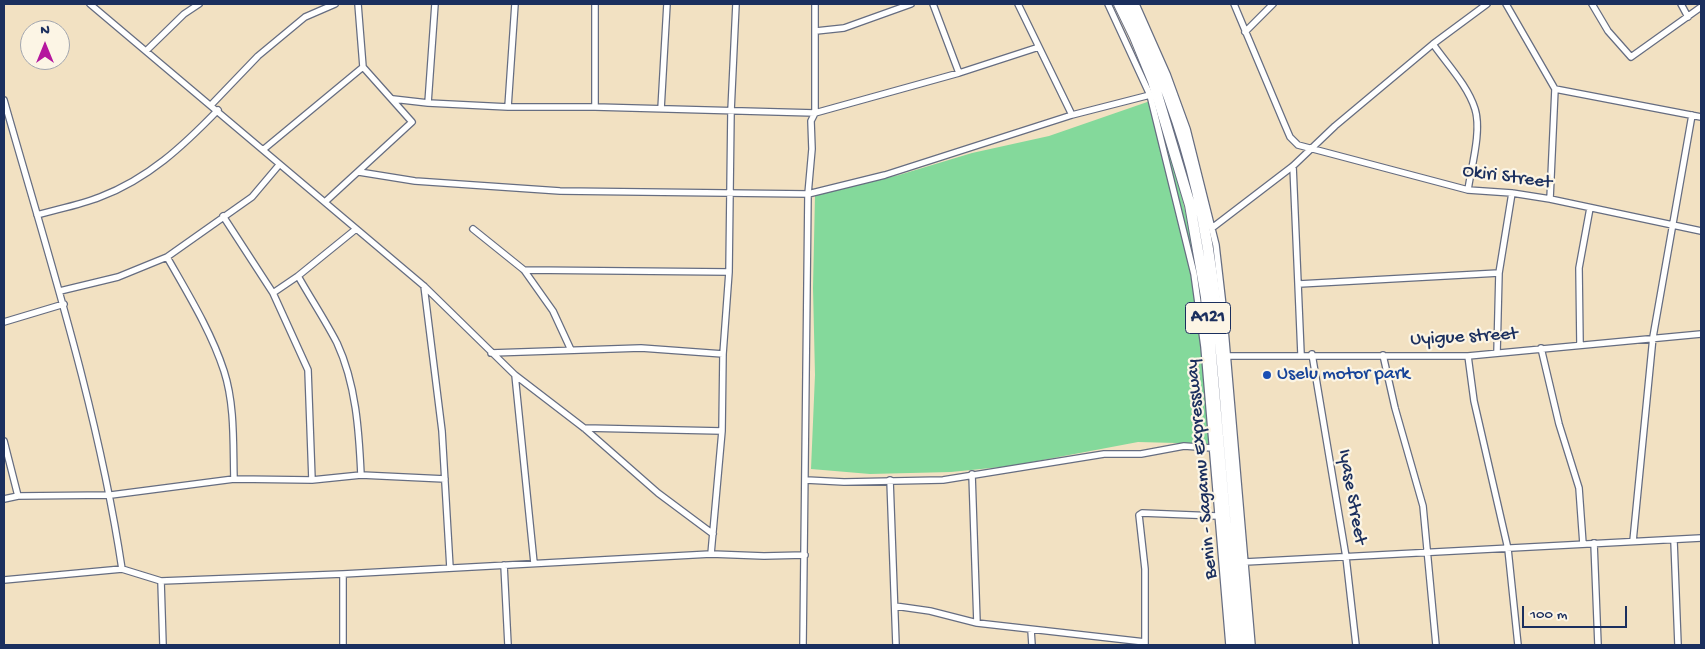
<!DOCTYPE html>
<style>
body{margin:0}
#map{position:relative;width:1705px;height:649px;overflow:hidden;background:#f2e1c2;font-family:"Gochi Hand",sans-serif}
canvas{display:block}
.frame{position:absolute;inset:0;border:5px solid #1b2f5e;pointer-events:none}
.north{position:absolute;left:20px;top:20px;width:50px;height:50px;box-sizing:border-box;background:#fcf5e5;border:1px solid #a2a6af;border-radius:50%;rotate:0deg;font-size:14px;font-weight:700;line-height:20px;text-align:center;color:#1b2f5e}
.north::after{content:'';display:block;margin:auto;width:18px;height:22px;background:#b5179e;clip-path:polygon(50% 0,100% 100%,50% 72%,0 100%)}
.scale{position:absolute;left:1522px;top:606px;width:105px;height:22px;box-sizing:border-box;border:2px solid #1b2f5e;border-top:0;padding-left:6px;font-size:15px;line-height:18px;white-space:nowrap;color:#1b2f5e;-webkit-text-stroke:4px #fcf5e5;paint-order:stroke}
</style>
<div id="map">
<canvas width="1705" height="649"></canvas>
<div class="frame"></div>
<div class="north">N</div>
<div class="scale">100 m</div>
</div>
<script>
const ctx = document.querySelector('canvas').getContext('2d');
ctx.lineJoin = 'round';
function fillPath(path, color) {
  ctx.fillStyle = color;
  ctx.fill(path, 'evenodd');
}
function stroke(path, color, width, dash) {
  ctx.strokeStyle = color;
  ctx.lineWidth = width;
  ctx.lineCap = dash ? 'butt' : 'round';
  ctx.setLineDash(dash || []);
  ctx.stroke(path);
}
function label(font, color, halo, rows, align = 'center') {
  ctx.font = font + ' "Gochi Hand",sans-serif';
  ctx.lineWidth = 4.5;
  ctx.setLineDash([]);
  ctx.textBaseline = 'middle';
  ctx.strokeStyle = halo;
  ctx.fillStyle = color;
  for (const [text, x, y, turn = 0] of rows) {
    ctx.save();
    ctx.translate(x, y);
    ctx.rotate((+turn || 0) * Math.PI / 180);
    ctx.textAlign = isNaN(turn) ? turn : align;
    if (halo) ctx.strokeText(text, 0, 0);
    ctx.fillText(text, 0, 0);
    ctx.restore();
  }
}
const green = new Path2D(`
 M1153,100c25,72 45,157 55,233 4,37 5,74 7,111l-77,-2 -127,24 -60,6 -81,2 -59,-5 4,-94 -2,-87 2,-93 84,-20 73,-22 77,-17z`);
const minor = new Path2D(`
 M90,4l334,282 91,89 69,53 74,65 55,41
 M933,4l26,69
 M1018,4l54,111
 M1108,4l42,91 44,179 10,73 25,298
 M1136,4l31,70 20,55 29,116 7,61 29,339
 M1234,4l50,119 6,14 8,8 170,45 44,3 38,6 151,32
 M1506,4l49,85 -5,110
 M1592,4l16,27 23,26 70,-50
 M1681,4l7,13
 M816,31l28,-3 67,-24
 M1245,32l28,-28
 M1433,44c14,20 35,42 42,65 7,22 -4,59 -7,81
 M146,51l38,-37 15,-10
 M1555,89l146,28
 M393,99l35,4 7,-99
 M4,100c44,155 94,309 118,469
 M428,103l80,4h87v-103
 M211,105l47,-49 47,-39 30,-13
 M508,107l7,-103
 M595,107l220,6 144,-40 80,-26
 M661,109l6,-105
 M264,149l99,-82 -5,-63
 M1293,166l8,188
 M359,172l56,9 145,10 248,3 77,-19 187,-60 78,-20
 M326,201l86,-79 -49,-55
 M37,215c21,-6 43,-10 63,-18 48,-18 83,-51 118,-87
 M223,216l50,77 35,77 4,110
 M1212,228l81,-62 42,-40 98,-82 54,-40
 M473,229l51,41 29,41 18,39
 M167,257c21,37 44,74 57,114 11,34 9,73 10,108
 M524,270l205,2
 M298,276l58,-47
 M1299,284l200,-11
 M424,286l18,145 8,137
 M60,291l58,-14 49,-20 85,-60 27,-32
 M273,293l25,-17c13,23 27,44 39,67 19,41 22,88 24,132
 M4,322l60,-18
 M1580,344l-1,-76 11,-60
 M1541,348l18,76 20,64 4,56
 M491,353l150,-5 82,6
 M1497,353l2,-80 13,-80
 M1312,354l34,203 10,88
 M1383,355l12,53 28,98 13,139
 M1228,356h240l233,-22
 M1468,356l6,45 34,148 10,96
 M515,375l19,188
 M584,428l138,3
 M4,441l14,55
 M972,474l5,149
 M806,480l38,2 99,-2 161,-26h37l43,-8 28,2
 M890,480l6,165
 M4,499l14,-3 93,-1 123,-16 78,1 49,-5 84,4
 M1633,541l20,-204 39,-222
 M1674,541l4,104
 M1594,543l4,102
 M711,554l11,-123 1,-77 6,-82 2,-161 5,-107
 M1245,562l456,-24
 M504,565l4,80
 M343,574v71
 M4,580l118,-11 39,12 182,-7 368,-20 53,2 41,-1
 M161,581l2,64
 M895,606l35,5 47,12 168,19
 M1031,630l1,15
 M803,645l5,-451 4,-45 -1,-28 4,-8v-109
 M1145,645v-76l-6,-54 3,-2 75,3`);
const trunk = new Path2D(`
 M1119,4l16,33 18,44 37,124 16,92 30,348
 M1129,4c29,59 53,123 68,187 17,77 24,155 30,232 6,74 13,148 19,222`);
const markers = [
 [1267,375,5,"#1a4fb4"]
];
const shields = [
 [1208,318,45]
];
const shieldNames = [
 ["A121",1208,318]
];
const streetNames = [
 ["Okiri Street",1507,178,8],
 ["Uyigue street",1464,338,-3],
 ["Benin - Sagamu Expressway",1203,469,-95],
 ["Iyase Street",1351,497,80]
];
const transitNames = [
 ["Uselu motor park",1277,375]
];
fillPath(green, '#84d99b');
stroke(minor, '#666d81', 8);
stroke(trunk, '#666d81', 12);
stroke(minor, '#fff', 5.5);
stroke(trunk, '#fff', 10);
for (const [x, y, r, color] of markers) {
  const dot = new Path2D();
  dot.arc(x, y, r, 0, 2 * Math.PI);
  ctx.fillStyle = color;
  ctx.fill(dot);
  stroke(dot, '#fcf5e5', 2);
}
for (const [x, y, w] of shields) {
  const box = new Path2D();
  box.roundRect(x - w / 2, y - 15.5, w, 31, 4);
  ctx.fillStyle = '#fcf5e5';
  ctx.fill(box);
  stroke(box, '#1b2f5e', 1);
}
label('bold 18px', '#1b2f5e', null, shieldNames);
label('19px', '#1b2f5e', '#fcf5e5', streetNames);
label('19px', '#164399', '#fcf5e5', transitNames, 'left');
</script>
